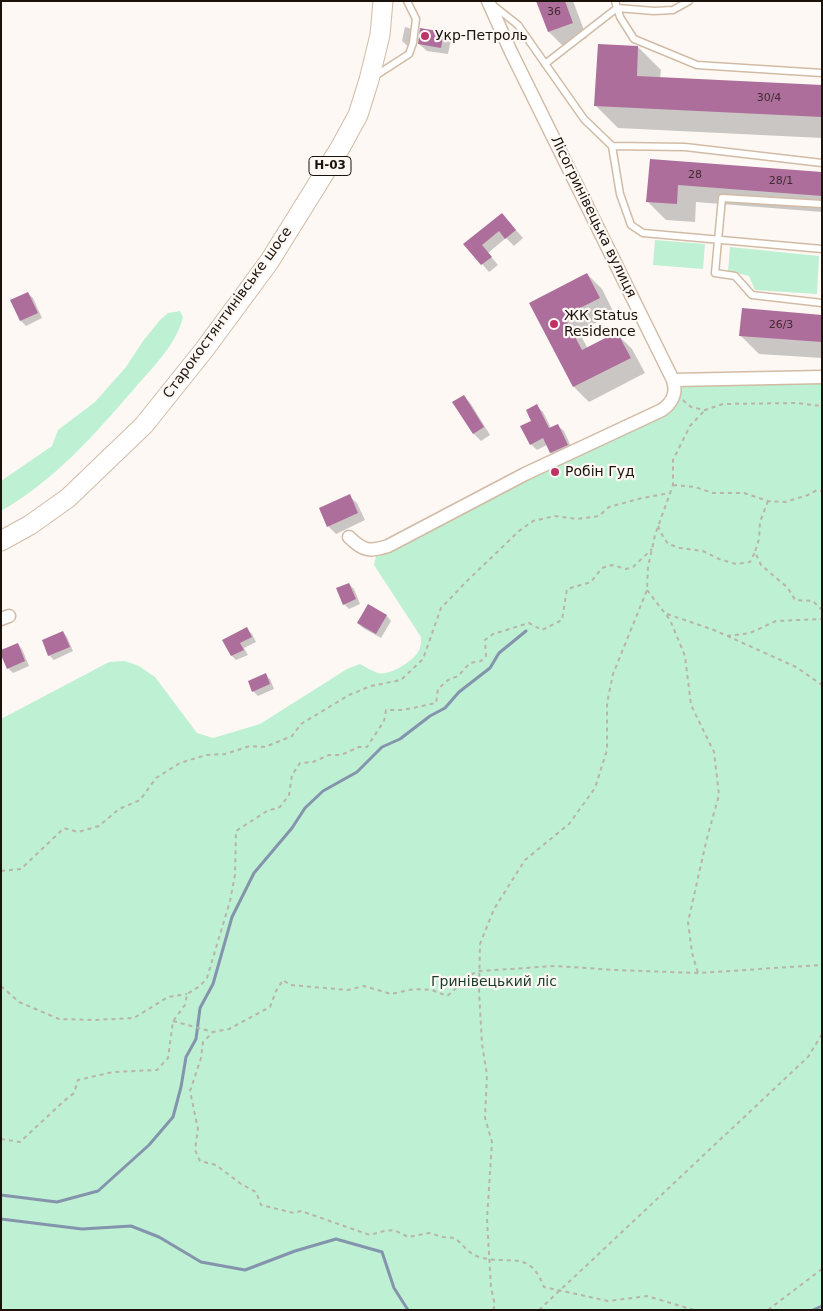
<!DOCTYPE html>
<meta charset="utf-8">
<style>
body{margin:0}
#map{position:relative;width:823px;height:1311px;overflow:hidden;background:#fdf8f4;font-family:"DejaVu Sans",sans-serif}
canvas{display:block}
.frame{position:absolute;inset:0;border:2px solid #1b130b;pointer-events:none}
</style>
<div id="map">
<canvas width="823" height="1311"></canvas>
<div class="frame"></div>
</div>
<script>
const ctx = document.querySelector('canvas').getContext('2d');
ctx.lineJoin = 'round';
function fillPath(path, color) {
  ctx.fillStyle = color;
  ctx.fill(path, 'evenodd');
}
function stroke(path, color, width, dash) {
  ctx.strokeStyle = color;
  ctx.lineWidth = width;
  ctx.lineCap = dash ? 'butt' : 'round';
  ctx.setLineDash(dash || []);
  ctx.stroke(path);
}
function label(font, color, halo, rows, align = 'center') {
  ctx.font = font + ' "DejaVu Sans",sans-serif';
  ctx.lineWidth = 4.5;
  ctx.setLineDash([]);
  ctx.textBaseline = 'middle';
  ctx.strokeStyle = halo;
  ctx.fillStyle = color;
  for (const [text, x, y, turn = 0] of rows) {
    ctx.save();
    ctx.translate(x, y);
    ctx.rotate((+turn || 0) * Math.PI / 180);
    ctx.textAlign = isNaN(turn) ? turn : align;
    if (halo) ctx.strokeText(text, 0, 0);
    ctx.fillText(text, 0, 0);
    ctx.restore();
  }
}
const green = new Path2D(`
 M655,240l50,4 -2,25 -50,-4z
 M730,247l89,9 -2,38 -62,-4 -6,-14 -21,-5z
 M180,311l3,6c-7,28 -30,50 -49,72 -40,46 -79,91 -133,122v-30l51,-35 6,-16 37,-28 31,-35 17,-26 17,-21 8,-7z
 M822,377v933h-821v-591l108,-57 16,-1 14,5 16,11 42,56 16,5 47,-14 87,-55 13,-5c6,3 12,7 18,9 11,3 34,-11 40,-21 3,-4 3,-10 3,-15l-47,-72 2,-9 12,-10 274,-136 11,-30z`);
const shadow = new Path2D(`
 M537,1h36l14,37 -23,9 -15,-15z
 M405,27l4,1 8,7 -2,14 -5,-1 -8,-7z
 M443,33l8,7 -3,14 -21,-3 -8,-7z
 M638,47l23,23 -1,9 162,7v52l-204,-10 -23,-23z
 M651,160l171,13v39l-126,-10 -1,20 -29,-2 -18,-18z
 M502,214l21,24 -9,8 -8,-8 -18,15 10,12 -9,7 -24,-28z
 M587,274l15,15 12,24 -35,19 9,17 29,-15 15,15 13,24 -56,29 -15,-15 -44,-84z
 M28,293l5,5 9,20 -16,8 -5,-5 -9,-20z
 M822,316v42l-63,-4 -18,-18z
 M464,396l7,8 19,31 -9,6 -7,-7z
 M537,406l6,6 8,16 6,-3 7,6 9,20 -16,8 -6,-6 -4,-8 -10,5 -6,-6 2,-23z
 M349,496l8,7 8,17 -29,14 -8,-8z
 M349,584l5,5 6,15 -11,5 -5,-5z
 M369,606l18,10 4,5 -10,17 -18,-10 -5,-5z
 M247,629l5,5 4,8 -12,6 4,7 -12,5 -4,-4 -8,-16z
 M63,632l4,5 6,14 -19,9 -5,-5z
 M18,644l4,5 7,17 -16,7 -5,-5z
 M265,675l5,4 4,10 -16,7 -5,-5z`);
const stream = new Path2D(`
 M1,1195l56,7 41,-11 51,-46 24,-28 8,-30 5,-30 10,-18 4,-31 13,-24 19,-67 22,-44 38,-45 13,-20 18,-17 34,-19 25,-25 18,-8 30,-23 15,-8 14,-16 31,-24 9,-15 27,-22
 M1,1219l81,10 49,-3 28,11 42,25 44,8 50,-19 41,-12 46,13 12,36 14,22
 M813,1310l9,-4`);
const building = new Path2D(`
 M536,1h29l8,22 -25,9z
 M420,28l24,4 -3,16 -23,-4z
 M598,44l40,2 -1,30 185,9v32l-228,-11z
 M650,159l172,13v24l-144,-11 -1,19 -31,-2z
 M502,213l14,17 -11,9 -6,-8 -17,14 10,12 -11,8 -18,-21z
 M587,273l13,25 -36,18 18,34 35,-18 14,26 -58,29 -44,-84z
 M28,292l10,21 -18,8 -10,-21z
 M742,308l80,7v27l-83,-6z
 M464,395l20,32 -11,7 -21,-32z
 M537,404l12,24 9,-4 10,21 -18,8 -7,-15 -13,7 -10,-19 11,-5 -5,-11z
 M350,494l8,19 -31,14 -8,-19z
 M349,583l7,16 -13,6 -7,-17z
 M368,604l19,11 -11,19 -19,-11z
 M247,627l5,10 -12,6 4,7 -13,6 -9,-16z
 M63,631l7,16 -22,9 -6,-16z
 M18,643l7,18 -18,8 -6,-14v-5z
 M266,673l4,11 -18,8 -4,-11z`);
const path = new Path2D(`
 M683,400l8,7 14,3 18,-6 74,-1 25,3
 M673,485l22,2 18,6h31l24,8 17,1 23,-7 9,-5 5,1
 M768,501l-8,21 -1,17 -4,13 6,13 27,23 7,12 18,1 9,9
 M658,526l3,7 7,11 12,4 23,3 16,8 17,5 14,-2 5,-10
 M647,590l23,30 15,36 6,49 23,47 5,43 -12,43 -19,84 4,31 6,20
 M667,614l47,16 82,37 26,18
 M727,636l23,-3 26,-12 46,-2
 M1,871l20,-2 43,-41 14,4 21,-6 20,-17 21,-9 16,-22 24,-15 26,-8 19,-1 25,-8 15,1 27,-11 9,-12 48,-29 22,-9 30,-6 22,-21 18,-51 26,-27 52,-50 14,-10 22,-5 22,3 22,-3 10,-9 33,-9 28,-5
 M1,986l18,16 40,17 35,1 40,-2 34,-21 19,-3
 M173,1021l40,11
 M1,1139l19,3 44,-41 10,-8 4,-13 35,-8 44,-2 11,-12 5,-37 12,-16 2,-11 13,-8 7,-8 23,-77 5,-26 1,-44 31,-20 13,-4 9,-12 3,-20 8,-12 13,-1 16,-7h12l18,-8h8l17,-26 2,-11h17l33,-7 2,-14 10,-9 10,-4 12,-13 11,-2 5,-5 -1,-16 8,-6 36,-11 13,7 20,-10 5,-31 24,-7 11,-14 10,-3 14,4 7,-2 19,-18
 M493,1310l2,-5 -4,-17 -4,-69 5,-77 -7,-24 2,-43 -5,-31 -3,-53 1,-47 14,-35 31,-49 44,-36 26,-36 12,-38v-47l6,-29 34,-84 1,-23 7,-32 18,-50v-25l17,-34 15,-16
 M539,1310l269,-253 14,-23
 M694,1310l-47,-14 -39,5 -64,-14c-15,-39 -35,-21 -65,-30 -10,-3 -16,-12 -24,-19l-12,-1 -14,-4 -21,4 -14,-7 -10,1 -14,4 -69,-24 -7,2 -33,-8 -5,-13 -15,-8 -25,-19 -16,-4 -5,-11 3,-21 -8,-38 11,-33 2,-16 10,-10 16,-3 41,-22 6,-16 7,-11 7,5 58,5 16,-4 27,8 23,-5 18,1 15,6c12,-9 19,-21 32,-25l76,-5 60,4 83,3 124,-8
 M768,1310l54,-41`);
const lane = new Path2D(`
 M615,1l5,16 14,22 63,26 125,8
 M494,6l24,19 66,94 28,27 73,1 137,16
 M545,64l72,-56 37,3 19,-1 16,-9
 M375,76l34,-22 4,-11 3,-24 -9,-18
 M612,146l8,48 11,31 12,8 179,16
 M822,204l-100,-6 -7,75 20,3 17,19 70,8`);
const street = new Path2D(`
 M673,380l149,-3
 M349,537c14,14 21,15 39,9l137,-72 137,-64c11,-8 15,-17 11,-30l-162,-328 -23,-51
 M1,619l8,-3`);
const primary = new Path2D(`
 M1,541l29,-16 38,-27 76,-73 60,-75 65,-88 71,-114 18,-33 11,-35 11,-45 3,-34`);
const markers = [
 [425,36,5,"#be3266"],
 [554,324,5,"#be3266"],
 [555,472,5,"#be3266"]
];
const numberNames = [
 ["36",554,12],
 ["30/4",769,98],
 ["28",695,175],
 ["28/1",781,181],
 ["26/3",781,325]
];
const shields = [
 [330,166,42]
];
const shieldNames = [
 ["Н-03",330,166]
];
const poiNames = [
 ["Укр-Петроль",435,36],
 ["ЖК Status",564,316],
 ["Residence",564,332],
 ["Робін Гуд",565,472]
];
const streetNames = [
 ["Лісогринівецька вулиця",593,217,64],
 ["Старокостянтинівське шосе",228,313,-54]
];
const parkNames = [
 ["Гринівецький ліс",494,982]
];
fillPath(green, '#bef0d3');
fillPath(shadow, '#0003');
stroke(stream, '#8594ad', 3);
fillPath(building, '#ad6e9c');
stroke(lane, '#d2bba5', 9);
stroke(street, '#d2bba5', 15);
stroke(primary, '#d2bba5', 21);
stroke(path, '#b9b3ae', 2, [4, 4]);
stroke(lane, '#fff', 6);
stroke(street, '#fff', 12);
stroke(primary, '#fff', 19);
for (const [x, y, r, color] of markers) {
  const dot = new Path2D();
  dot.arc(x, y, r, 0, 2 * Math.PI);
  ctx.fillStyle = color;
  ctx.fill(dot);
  stroke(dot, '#fdf8f4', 2);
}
label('11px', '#402a2f', null, numberNames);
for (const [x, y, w] of shields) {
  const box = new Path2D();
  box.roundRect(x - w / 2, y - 9.5, w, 19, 4);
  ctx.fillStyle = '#fdf8f4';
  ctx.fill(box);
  stroke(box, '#1b130b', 1);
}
label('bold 12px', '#1b130b', null, shieldNames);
label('14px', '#1b130b', '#fdf8f4', poiNames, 'left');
label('14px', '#1b130b', '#fdf8f4', streetNames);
label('14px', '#193c2a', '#fdf8f4', parkNames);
</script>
